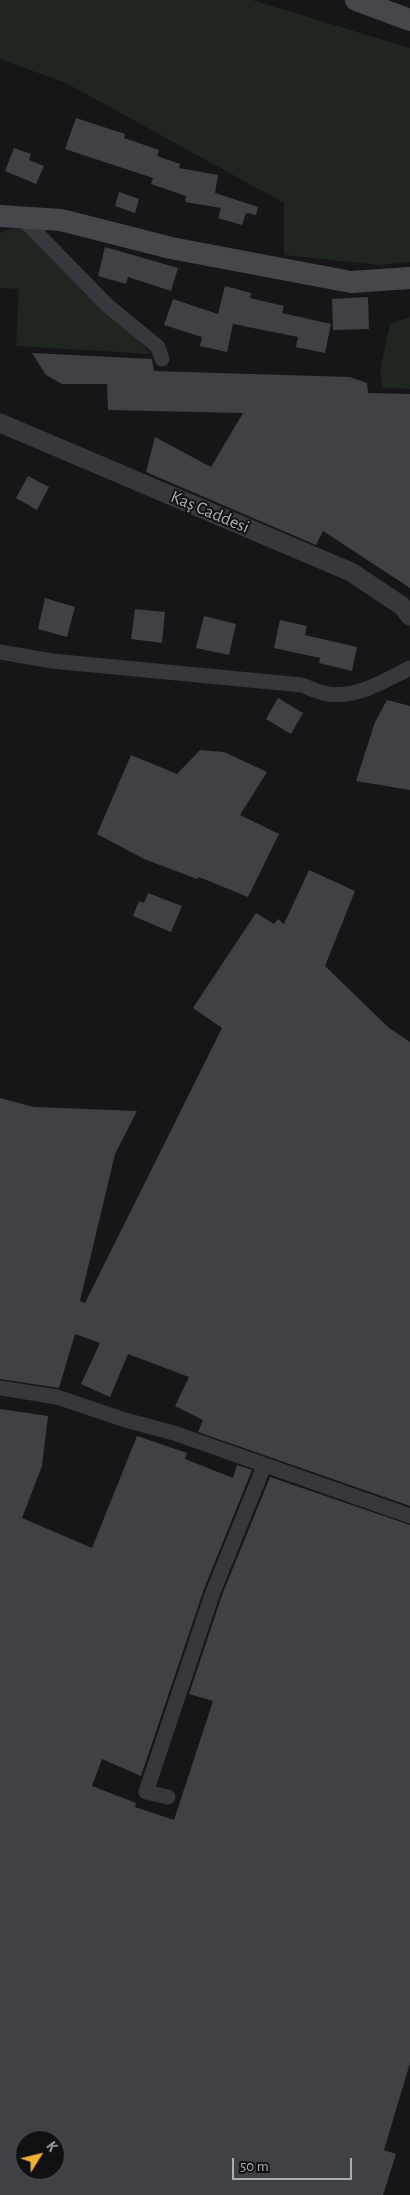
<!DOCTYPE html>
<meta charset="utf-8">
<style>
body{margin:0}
#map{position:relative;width:410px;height:2195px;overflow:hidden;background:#161618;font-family:"Alegreya Sans",sans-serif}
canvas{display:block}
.north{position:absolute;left:15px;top:2130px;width:50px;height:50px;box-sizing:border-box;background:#111113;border:1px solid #4d4f55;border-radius:50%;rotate:54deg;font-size:14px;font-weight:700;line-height:20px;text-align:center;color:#a8adb8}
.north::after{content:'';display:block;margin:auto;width:18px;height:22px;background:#f2b134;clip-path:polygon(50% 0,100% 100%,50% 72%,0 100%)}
.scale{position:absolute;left:232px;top:2158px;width:120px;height:22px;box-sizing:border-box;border:2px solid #a8adb8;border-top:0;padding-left:6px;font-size:15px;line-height:18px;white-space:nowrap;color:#a8adb8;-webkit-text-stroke:4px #111113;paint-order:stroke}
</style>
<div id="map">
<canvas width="410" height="2195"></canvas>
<div class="north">K</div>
<div class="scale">50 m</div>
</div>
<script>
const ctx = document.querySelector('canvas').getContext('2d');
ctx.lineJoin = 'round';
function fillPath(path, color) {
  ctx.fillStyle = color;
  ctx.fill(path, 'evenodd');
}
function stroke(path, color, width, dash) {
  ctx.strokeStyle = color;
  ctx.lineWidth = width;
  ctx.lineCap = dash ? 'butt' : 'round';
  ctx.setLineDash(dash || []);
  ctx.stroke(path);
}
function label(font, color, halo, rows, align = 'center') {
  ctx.font = font + ' "Alegreya Sans",sans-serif';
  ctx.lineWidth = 4;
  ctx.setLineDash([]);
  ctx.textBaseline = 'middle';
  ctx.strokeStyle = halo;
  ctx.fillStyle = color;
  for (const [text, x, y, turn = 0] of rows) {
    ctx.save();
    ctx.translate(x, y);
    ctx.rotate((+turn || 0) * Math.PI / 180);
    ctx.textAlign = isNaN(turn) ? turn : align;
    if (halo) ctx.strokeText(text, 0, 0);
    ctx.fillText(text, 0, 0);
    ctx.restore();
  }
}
const green = new Path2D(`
 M0,0h252l158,48v214l-31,3 -95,-10v-52l-218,-120 -66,-24z
 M10,229h18l123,125 -135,-8 3,-57 -19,-1v-55z
 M410,317v72l-28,-1 -2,-17 10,-47z`);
const building = new Path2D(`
 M76,118l49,16 -1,4 35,12 -2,6 23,8 -1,4 39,7 -3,18 43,14 -2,8 -10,-2 -4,12 -24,-7 3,-10 -36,-6 1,-6 -35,-12 2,-6 -88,-29z
 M14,148l17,6 -2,6 15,6 -8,18 -31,-13z
 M119,192l20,7 -4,14 -20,-7z
 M105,247l73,21 -7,23 -43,-14 -2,7 -28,-8z
 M225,286l26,7 -1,5 34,8 -2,7 49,11 -6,29 -29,-6 2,-10 -65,-13 -6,28 -27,-6 2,-9 -38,-12 9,-26 45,15z
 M368,297l1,32 -36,1 -1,-31z
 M32,353l120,6 2,12 196,6 17,6 1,10 42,1v194l-87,-57 -7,14 -170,-73 9,-35 56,30 32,-54 -135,-3 -1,-26h-45l-16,-9z
 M28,476l21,11 -12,23 -21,-12z
 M45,598l30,9 -8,30 -29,-8z
 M135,609l30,3 -3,31 -31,-4z
 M204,616l32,8 -7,31 -33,-7z
 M280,620l27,6 -2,9 52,12 -5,24 -33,-8 1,-5 -46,-10z
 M278,698l25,15 -12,21 -25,-15z
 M387,700l23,6v84l-54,-9 19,-59z
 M200,750l24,2 43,20 -27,43 39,19 -31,63 -49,-20 -2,2 -53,-20 -47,-25 34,-79 46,19z
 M309,870l46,21 -30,75 64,62 21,14v464l-212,-74 5,-12 -28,-14 14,-29 -61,-23 -18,43 -29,-13 19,-41 -25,-9 -16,54 -59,-9v-281l34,9 103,4 -22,43 -35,147 5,2 137,-275 -29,-20 63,-95 18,11 4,-5 6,5z
 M148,893l34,13 -11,26 -38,-16 6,-15 5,2z
 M0,1409l48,7 -6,50 -20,52 70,30 45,-112 50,17 -2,6 48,19 4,-13 15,5 -48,119 -63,187 -39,-17 -10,27 44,17 -1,4 39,13 39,-119 -24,-7 33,-99 48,-118 140,48v538l-26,87 12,4 -13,41h-383zM25,2140h30v30h-30z`);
const minor = new Path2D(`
 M20,216l87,89 51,42 4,12
 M0,652l52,9 250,24c8,3 17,8 26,9 30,4 56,-13 82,-26
 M0,1388l57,9 68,23 49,13 236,83
 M168,1797l-22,-5 67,-200 51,-126`);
const tertiary = new Path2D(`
 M0,423l351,149 51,34 8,10`);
const secondary = new Path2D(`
 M356,0l54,20
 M0,216l61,4 110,28 180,34 59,-4`);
const streetNames = [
 ["Kaş Caddesi",210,512,23]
];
fillPath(green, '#1e261f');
fillPath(building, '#404145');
stroke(minor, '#37383d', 15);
stroke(tertiary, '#37383d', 19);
stroke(secondary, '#45474d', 22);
label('18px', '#a8adb8', '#111113', streetNames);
</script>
